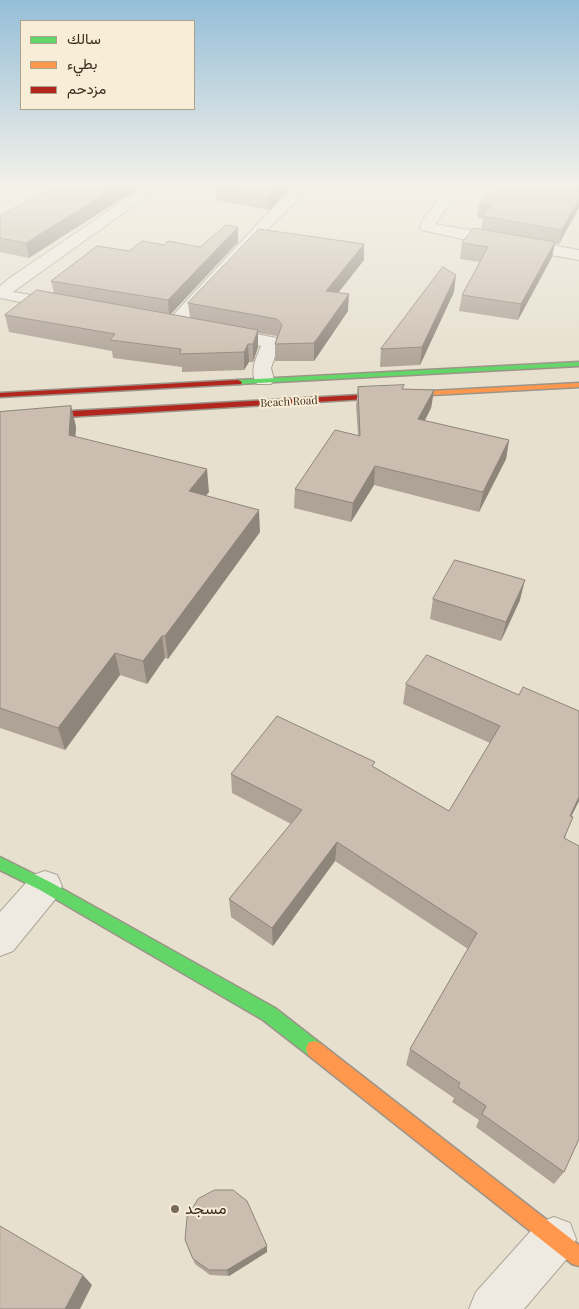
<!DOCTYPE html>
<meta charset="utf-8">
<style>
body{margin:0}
#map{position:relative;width:579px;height:1309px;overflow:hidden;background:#e7e0cf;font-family:"Playfair Display",Vazirmatn,serif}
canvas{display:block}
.legend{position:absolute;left:20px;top:20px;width:175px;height:90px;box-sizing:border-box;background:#f8edd6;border:1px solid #ada08c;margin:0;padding:6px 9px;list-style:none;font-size:15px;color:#3d2c1e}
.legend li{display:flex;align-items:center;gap:10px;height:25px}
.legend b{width:25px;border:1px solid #ada08c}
</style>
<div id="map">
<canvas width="579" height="1309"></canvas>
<ul class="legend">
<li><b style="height:6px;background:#63d668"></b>سالك</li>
<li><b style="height:6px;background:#ff974d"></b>بطيء</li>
<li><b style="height:6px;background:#b3261e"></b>مزدحم</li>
</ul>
</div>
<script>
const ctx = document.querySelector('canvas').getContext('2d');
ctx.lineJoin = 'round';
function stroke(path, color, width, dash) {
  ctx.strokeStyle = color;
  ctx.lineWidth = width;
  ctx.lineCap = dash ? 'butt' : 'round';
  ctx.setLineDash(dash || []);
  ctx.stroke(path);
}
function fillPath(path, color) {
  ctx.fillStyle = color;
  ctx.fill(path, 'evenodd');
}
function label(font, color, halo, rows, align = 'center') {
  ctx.font = font + ' "Playfair Display",Vazirmatn,serif';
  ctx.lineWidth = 4;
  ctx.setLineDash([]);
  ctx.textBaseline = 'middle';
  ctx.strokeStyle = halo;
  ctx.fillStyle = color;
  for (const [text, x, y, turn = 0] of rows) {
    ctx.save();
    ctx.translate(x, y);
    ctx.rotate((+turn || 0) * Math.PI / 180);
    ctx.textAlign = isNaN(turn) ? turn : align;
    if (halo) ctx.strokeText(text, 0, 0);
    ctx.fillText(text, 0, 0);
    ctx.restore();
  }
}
const street = new Path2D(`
 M145,186h16l-148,106 54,9 3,4 -3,4 -6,1 -61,-12v-12l11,-9z
 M296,186h15l-38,38 -87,97 91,17 3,4 -9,26 3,12 -3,4h-14c-8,-12 -1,-26 4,-38l-87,-17 -6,-1 -3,-4 98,-106z
 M449,186h14l-28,38 144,26v10l-117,-21 -40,-9 -2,-3 2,-6z
 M45,871l12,4 5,11 -5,11 -44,54 -13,5v-44l33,-37z
 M554,1217l16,6 6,16 -6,16 -46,54h-55l7,-17 62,-69z`);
const fast = new Path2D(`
 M579,362v4l-341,18 -4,-2 4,-2z
 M0,857l50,25 225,126 45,35 2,6 -2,6 -6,2 -6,-2 -45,-35 -223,-130 -40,-20z`);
const slow = new Path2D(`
 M579,383v4l-166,9 -4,-2 4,-2z
 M314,1041l6,2 259,202v21l-7,-2 -264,-209 -2,-6 2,-6z`);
const jam = new Path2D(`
 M238,380l4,2 -1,2 -241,13v-4z
 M413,392h3v4l-416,25v-6z`);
const wall = new Path2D(`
 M56,186l-27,72 -29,-6v-36z
 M216,186h77l-24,24 -53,-10 -1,-13z
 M352,186h39l-5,5z
 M579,186l-20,58h-4l-3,13 -34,63 -59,-9 3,-16 18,-33 -20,-3 2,-16 19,-14 2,-10 -6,-1 2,-14z
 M238,227v15l-67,72 19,4 -2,-15 176,-59v16l-26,33 10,18 -34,50h-39v-17l2,-8 -19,-3v14l-5,15h-4l-5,8 -62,2v-5l-69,-9 -1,-7 -103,-19 -4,-17 49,-22 -3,-12 78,-30 35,-6 36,2z
 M454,292l-34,73 -40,2 1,-18z
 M358,387l46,2 30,1 -3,18 -6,13 84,19 -3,19 -27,53 -105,-27 -23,37 -57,-14 1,-19 63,-54 -2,-29z
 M71,406l5,21 -1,10 134,55 -3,3 54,37 -92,127 -3,-1 -18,26 -27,-9 -55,75 -65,-22v-316z
 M433,599l87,1 -19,41 -71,-22z
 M406,684l113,11 60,16v90l-8,15 -6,22 -1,334 -10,12 -78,-57 3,-7 -27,-18 2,-4 -48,-33 4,-16 58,-100 -133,-88 -62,85 -42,-29 -2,-18 62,-75 -59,-31 -1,-19 143,-7 75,44 41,-68 -87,-39z
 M187,1245l80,7 -38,24 -19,-1 -15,-11z`);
const shadedWall = new Path2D(`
 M117,186h25l-113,72 -3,-15z
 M280,186h13l-24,24v-14z
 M387,186h4l-5,5z
 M579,200v8l-20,36 3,-14z
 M238,227v15l-69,74 -1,-16z
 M555,242l-3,15 -34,63 3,-16z
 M364,244v16l-38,48v-17z
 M456,275l-2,17 -34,73 2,-18z
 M349,294l-1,17 -34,50v-18z
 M258,330v17l-5,15v-18z
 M248,344l1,18 -5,8v-18z
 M434,390l-3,18 -16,30 3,-19z
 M71,406l5,21 -2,30 -5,-22z
 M509,440l-3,19 -27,53 4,-20z
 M375,466l-1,19 -23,37 2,-19z
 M207,469l2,23 -18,21 -2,-22z
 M259,510l1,22 -92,127 -3,-23z
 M525,580l-5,20 -19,41 5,-19z
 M162,636l3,22 -18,26 -4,-23z
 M115,653l5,22 -55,75 -7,-22z
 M579,797v4l-17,34 8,-19z
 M337,842l-2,19 -62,85 -1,-18z
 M267,1246v6l-38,24 -2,-6z
 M83,1275l9,10 -12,24h-15z`);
const building = new Path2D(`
 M56,186h61l-91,57 -26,-5v-22z
 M216,186h64l-11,10 -54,-9z
 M498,186h81v14l-17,30 -79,-14 8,-10 -12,-2z
 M226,225l12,2 -70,73 -117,-19 46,-35 32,5 13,-10 22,4 4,-4 32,6z
 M474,228l81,14 -34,62 -59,-9 26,-48 -26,-4z
 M259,229l105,15 -38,47 23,3 -35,49 -39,1 7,-19 -5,-6 -89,-16z
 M443,267l13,8 -34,72 -41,2z
 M37,290l221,40 -5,14h-5l-4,8 -64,2 1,-5 -71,-9 5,-6 -110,-19z
 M404,385l-2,4 32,1 -16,29 91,21 -26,52 -108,-26 -22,37 -58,-14 40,-59 25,6 -2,-49z
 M71,406l-2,29 138,34 -18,22 70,19 -94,126h-3l-19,25 -28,-8 -57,75 -58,-20v-296z
 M455,560l70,20 -19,42 -73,-23z
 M427,655l92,40 4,-8 56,24v86l-9,19 3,1 -9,21 15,8v293l-15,33 -82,-58 4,-8 -28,-19 2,-4 -50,-34 67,-116 -140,-91 -65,86 -43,-29 73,-89 -71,-36 46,-58 98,46 -3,4 77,45 51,-85 -94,-42z
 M215,1190h18l14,11 20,45 -40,24h-18l-16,-11 -8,-19 2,-23 11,-18z
 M0,1226l83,49 -18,34h-65z`);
const markers = [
 [175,1209,5,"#786b5c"]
];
const farStreetnames = [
 ["Beach Road",289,402,-3]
];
const nearPoinames = [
 ["مسجد",185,1209]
];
stroke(street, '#ada598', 2);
stroke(fast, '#9c9488', 3);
stroke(slow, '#9c9488', 3);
stroke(jam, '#9c9488', 3);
fillPath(street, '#efeae1');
fillPath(fast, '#63d668');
fillPath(slow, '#ff974d');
fillPath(jam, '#b3261e');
fillPath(wall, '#afa397');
fillPath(shadedWall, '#8e857b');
fillPath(building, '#cbbeb0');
stroke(building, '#8e857b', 1);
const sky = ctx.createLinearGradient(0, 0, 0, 369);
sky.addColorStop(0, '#95bed8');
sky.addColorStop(0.5, '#f4f1e9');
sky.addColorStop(1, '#f4f1e900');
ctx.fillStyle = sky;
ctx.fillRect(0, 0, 579, 369);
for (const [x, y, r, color] of markers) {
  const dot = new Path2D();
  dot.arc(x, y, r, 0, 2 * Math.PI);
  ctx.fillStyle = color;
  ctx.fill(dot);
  stroke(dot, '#f8edd6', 2);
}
label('11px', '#3d2c1e', '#f8edd6', farStreetnames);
label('16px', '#3d2c1e', '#f8edd6', nearPoinames, 'left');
</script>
